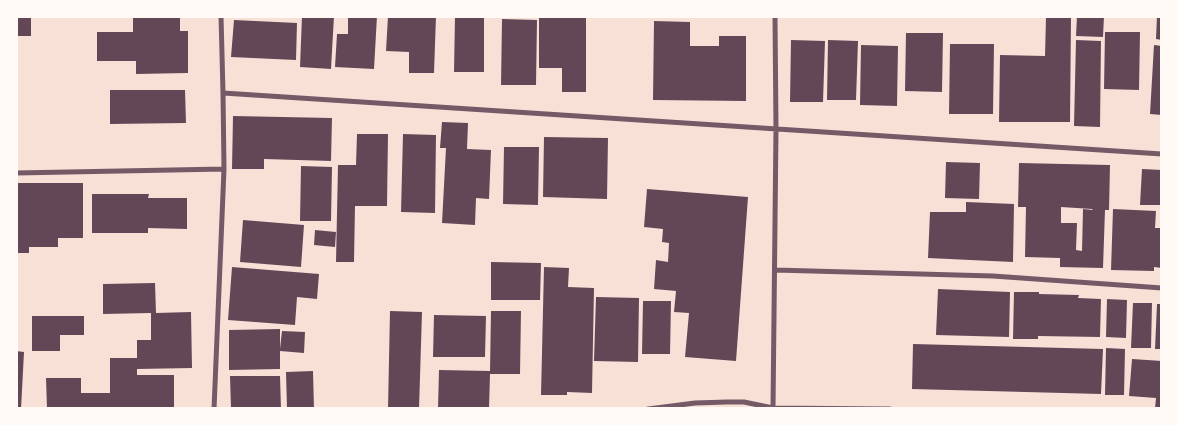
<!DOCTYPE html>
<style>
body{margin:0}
#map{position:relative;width:1178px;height:425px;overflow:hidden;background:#f7e1d7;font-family:"PT Sans Narrow",sans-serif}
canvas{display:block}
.frame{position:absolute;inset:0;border:18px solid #fffaf5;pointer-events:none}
</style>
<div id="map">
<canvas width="1178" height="425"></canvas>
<div class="frame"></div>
</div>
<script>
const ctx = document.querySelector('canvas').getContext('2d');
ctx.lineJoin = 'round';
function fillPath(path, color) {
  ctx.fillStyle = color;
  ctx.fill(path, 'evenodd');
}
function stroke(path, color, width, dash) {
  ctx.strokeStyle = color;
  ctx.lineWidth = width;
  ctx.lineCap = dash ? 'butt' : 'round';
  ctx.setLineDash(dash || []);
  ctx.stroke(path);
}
const building = new Path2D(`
 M16,16h15v20h-15z
 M133,16h47v15h8v42l-52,1v-13h-39v-29h36z
 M302,16h32l-3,53 -31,-2z
 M348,16h29l-3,53 -39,-2 2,-33h11z
 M388,16h48l-2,57h-25v-21l-23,-1z
 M455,16h29v56h-30z
 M539,16h47v76h-24v-24h-23z
 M1077,16h27l-1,21 -27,-1z
 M1157,16h5v24l-6,-1z
 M1046,17h25l-1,105h-71l1,-67 45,1z
 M502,19l35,1 -1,65h-35z
 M234,20l63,3 -1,37 -65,-3z
 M654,21l36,1v24h29v-10h27v65l-93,-1z
 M1105,32h35l-1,58 -35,-1z
 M906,33h37l-1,59 -37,-1z
 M791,40l34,1 -2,61h-33z
 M828,40l30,1 -2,59h-29z
 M1076,40l25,1 -1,86 -26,-1z
 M950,44h44l-1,70h-44z
 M861,45l37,1 -1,60 -37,-1z
 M1154,45l8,1v69l-12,-1z
 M110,90h75l1,33 -76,1z
 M233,116l99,2 -1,43 -67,-2v10h-32z
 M442,122l26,1 -1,26 24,1 -2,49 -13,-1 -1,27 -33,-2 4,-75h-6z
 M357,134h31l-1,72h-32l-1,56h-18l2,-97h18z
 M403,134l33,1 -1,78 -34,-1z
 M544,137l64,1 -1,61 -64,-2z
 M504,147h35l-1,58 -35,-1z
 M946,162l34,1 -1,36 -34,-1z
 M1019,163l91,2 -1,45h-4l-2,58 -43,-1v-9l-35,-1 1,-50h-8zM1061,207l31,2 1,1 -10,-1 -1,42 -6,-1 1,-27h-16z
 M301,166l31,1 -1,54h-31z
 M1142,169l20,1v35h-22z
 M16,183h67v55h-25v9h-29v6h-13z
 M647,189l101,8 -12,164 -51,-4 4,-44 -15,-1 2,-21 -22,-2 2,-29 12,2 1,-19 -7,-1 1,-13 -19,-2z
 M92,194h57l-1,4h39v31l-39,-1v5h-56z
 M966,202l48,2 -1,58 -85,-4 2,-46h36z
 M1113,209l43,2 -1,17h7v40l-8,-1v4l-43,-1z
 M243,220l61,5 -3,42 -61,-5z
 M315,230l21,2 -1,15 -21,-2z
 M491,262l50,1 -1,37h-49z
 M232,267l87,7 -2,25 -20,-2 -2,28 -67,-5z
 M544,267l25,1 -1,19 26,1 -2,105 -25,-1v3h-26z
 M155,283l1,30 35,-1 1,56 -55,1v6h37v34h-127l-1,-31h35v15h29v-35h27v-18h14v-27l-48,1v-30z
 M938,289l72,3 -1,45 -73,-2z
 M1014,292h25v2l40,1 -1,3 23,1 -1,38 -62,-1v3h-25z
 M596,297l43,1 -1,64 -44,-1z
 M1107,299l20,1 -1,38 -20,-1z
 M643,301h28l-1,53h-28z
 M1133,303h19l-1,45h-20z
 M1157,304h5v45h-7z
 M390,311l32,1 -3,97h-31z
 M491,311h30l-1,63h-30l-1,35 -51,-1 1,-38 51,1z
 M434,315l52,1 -1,41h-52z
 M32,316h52v19h-24v16h-28z
 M280,329v20l2,-18 23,1 -1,21 -24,-2v18l-51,1v-40z
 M913,344l190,5 -2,45 -189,-5z
 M1106,348l19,1 -1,46h-19z
 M16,351l8,1 -3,57h-5z
 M1132,359l30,2v48h-7l1,-11 -27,-2z
 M313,371l1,38h-27l-1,-37z
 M230,376h50l1,33h-50z`);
const minor = new Path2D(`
 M223,93l939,61
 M16,173l208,-4
 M775,270l218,6 169,12
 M214,409l10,-240 -1,-76 -2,-77
 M648,409l47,-6 32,-1h17l29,6 117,1
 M773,409l3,-280 -1,-113`);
fillPath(building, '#644757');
stroke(minor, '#755966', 5);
</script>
